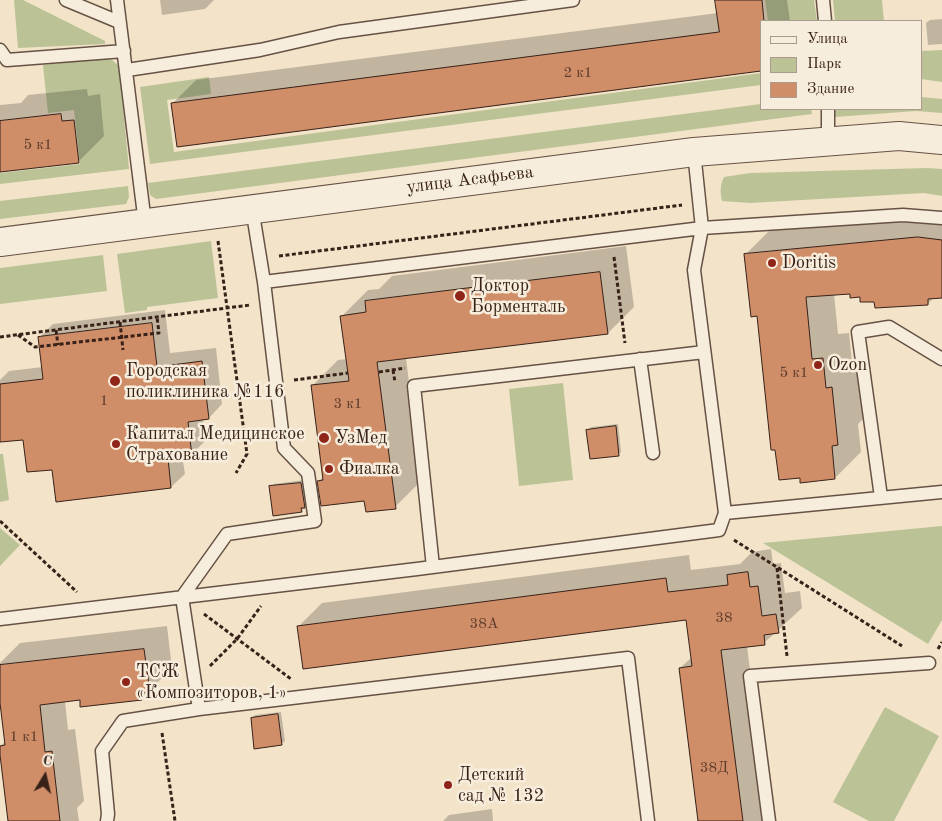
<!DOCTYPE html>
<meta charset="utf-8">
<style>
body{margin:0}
#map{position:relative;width:942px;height:821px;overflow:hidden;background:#f3e3c9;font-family:"Old Standard TT",serif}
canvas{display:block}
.legend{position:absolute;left:760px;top:20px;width:162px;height:90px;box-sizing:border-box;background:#f7eddc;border:1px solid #aa9b8e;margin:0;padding:6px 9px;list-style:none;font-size:15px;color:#372118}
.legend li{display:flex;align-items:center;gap:10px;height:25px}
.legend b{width:25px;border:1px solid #aa9b8e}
.north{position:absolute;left:20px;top:751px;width:50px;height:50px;-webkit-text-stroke:4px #f7eddc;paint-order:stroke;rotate:9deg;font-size:14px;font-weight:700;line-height:20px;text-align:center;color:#372118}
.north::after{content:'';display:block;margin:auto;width:18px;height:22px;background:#372118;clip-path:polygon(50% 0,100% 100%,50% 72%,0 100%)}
</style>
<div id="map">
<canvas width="942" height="821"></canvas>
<ul class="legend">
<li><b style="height:6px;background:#f7eddc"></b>Улица</li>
<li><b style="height:14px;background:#bbc396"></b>Парк</li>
<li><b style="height:14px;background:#cf8d68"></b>Здание</li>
</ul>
<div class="north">С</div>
</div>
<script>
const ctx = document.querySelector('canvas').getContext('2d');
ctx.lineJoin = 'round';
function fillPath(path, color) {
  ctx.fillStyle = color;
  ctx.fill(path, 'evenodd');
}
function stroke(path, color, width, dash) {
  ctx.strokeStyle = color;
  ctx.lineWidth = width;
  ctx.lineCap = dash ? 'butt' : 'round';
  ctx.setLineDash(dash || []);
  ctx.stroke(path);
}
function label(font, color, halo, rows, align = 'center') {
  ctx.font = font + ' "Old Standard TT",serif';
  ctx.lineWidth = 5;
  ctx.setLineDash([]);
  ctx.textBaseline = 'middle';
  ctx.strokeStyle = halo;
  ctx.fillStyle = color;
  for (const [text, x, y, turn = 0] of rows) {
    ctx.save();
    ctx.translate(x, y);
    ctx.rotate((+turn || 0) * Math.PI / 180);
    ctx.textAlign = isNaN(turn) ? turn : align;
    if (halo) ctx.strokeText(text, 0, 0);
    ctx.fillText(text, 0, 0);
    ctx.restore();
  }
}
const green = new Path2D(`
 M14,0h9l82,41v3l-87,4z
 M765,0h49l3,21h-49z
 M833,0h49l2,21h-49z
 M942,50v32l-21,-3v-28z
 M104,58l8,2 7,6 10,103 -129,15v-11l80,-9 -6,-54 -26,3 -5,-48z
 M761,73v12l-611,79 -10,-77 69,-10 2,17 -44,6 7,52z
 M921,97l21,2v14l-26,-2 -81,6 -1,-8h87z
 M761,104v5h50l1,5 -656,85 -6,-4 -2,-12z
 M927,168l15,1v27l-18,-3 -174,10 -28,-2c-2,-9 -2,-16 2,-24l26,-4z
 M128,186l1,11 -3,7 -126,15v-18z
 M211,241l7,57 -71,9v3l-22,3 -8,-59z
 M103,255l4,36 -107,13v-36z
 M563,383l10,97 -54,6 -10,-97z
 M0,454h3l6,46 -9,2z
 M942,526v94l-14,24 -165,-101z
 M0,528l20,17 -20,21z
 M885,707l54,29 -45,85h-25l-36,-19z`);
const shadow = new Path2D(`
 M160,0h54l-9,9 -43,6z
 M717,0h70l3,21h-29v49l-589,34 24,-24 522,-67z
 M942,19v25l-14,1 -2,-22 4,-3z
 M87,89l1,7 12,-2 4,42 -26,26 -78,9v-66l21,-2 7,-8z
 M942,212v84l-8,1 -6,7 -53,-4 -24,-7 -17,1 4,40 11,-1 3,29h6l6,56 -6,6 3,28 -26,26 -77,-163 -13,-60 26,-26z
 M626,246l8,61 -26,26 -202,25 15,123 -26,26 -30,-7 -46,-19 4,-4 -11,-91 26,-26 9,-1 -5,-43 26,-26 11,-1 13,-13z
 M165,310l5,43 46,-5 6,56 -13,14 -6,1 2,22 -13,13 -10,1 3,19 -14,13 -118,-19 -29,-29 -24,-16v-43l9,-9 34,-4 -3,-30 13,-13z
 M618,424l3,28 -3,3 -30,-25 3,-3z
 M304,480l4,24 -7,7 -31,-24 4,-3z
 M771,549l2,15 8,-1 4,30 15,-2 2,17 -38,35 -17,3 22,175h-70l-19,-153 12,-11 -5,-39 -388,8 23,-23 367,-48 2,15 49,-6 12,-12z
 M167,626l5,42 -31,31h-60l-16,2 3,29 7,-1 9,72 -7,7 2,13h-70l-9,-75 6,-5 -6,-49v-29l20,-20z
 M281,712l4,29 -4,3 -29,-26 3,-3z
 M492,809l1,12h-50l6,-6z`);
const building = new Path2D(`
 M715,0h47l2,21h-3v50l-584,76 -6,-44 548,-71z
 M61,114l1,7 12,-1 5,43 -79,9v-51z
 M918,237l24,3v58l-14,1v6l-53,3 -1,-6h-14v-5l-10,1v-4l-44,3 6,62 11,-1 3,30 6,-1 6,58 -6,1 3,33 -35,4v-5l-21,2 -4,-30h-4l-14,-134 -6,1 -7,-63z
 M600,272l8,62 -231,28 19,147 -30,3 -2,-11 -43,5 -4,-25 6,-1 -12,-95 38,-4 -9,-65 26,-4 -1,-11z
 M152,323l5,44 45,-6 7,58 -21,3 4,34 -24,2 3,30 -115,14 -4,-32 -25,2 -4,-32 -23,2v-58l43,-5 -5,-42z
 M616,426l3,30 -29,3 -4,-29z
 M301,483l4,25h-4l1,4 -29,4 -4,-30z
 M748,572l2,15 8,-1 4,30 14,-2 3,19 -15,2 1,10 -44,5 22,171h-45l-19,-153 13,-2 -6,-46 -383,49 -6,-43 369,-48 2,14 60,-7 -1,-10z
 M144,649l6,43 -9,1 1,7 -62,7v-7l-40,5 5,47 7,-1 8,70h-52l-8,-66v-9l5,-1 -5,-42v-38z
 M278,714l4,31 -28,4 -3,-31z`);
const path = new Path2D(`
 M218,241l29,213 -11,19
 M279,256l403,-51
 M614,257l11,86
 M120,322l3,28
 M56,330l2,15
 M18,335l17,12 124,-14 -2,-16
 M0,337l250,-32
 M393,370l2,12
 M379,372l26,-4
 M294,380l54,-7
 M0,521l77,71
 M734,540l168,106
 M777,568l10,88
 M204,614l87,65
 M938,649l4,-7
 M210,666l27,-27 24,-33
 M162,733l13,88`);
const service = new Path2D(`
 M66,0l53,22
 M117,0l28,223
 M823,0l2,21
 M0,50l7,10 117,-9
 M127,70l133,-20 79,-18 234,-32
 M828,109v33
 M252,208l12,74
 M640,359l13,94
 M881,497l-23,-165 31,-5 53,32
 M725,513l217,-21
 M433,567l-19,-181 290,-34
 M0,619l417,-50 302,-39 6,-17 -31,-243 8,-42 -8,-76
 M199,709l429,-51 20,163
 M107,821l1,-7 -6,-63 21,-30 76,-12 -17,-112 45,-63 88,-13 -7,-48 -24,-25 -20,-166 438,-54 201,-13 39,3
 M769,821l-19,-145 179,-13`);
const tertiary = new Path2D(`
 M0,242l694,-90 205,-16 43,4`);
const markers = [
 [772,263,5,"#8f2418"],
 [460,296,6,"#8f2418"],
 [818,365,5,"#8f2418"],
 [115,381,6,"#8f2418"],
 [324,438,6,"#8f2418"],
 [116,444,5,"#8f2418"],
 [329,469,5,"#8f2418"],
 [126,682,5,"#8f2418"],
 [448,785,5,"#8f2418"]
];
const numberNames = [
 ["2 к1",578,73],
 ["5 к1",38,145],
 ["5 к1",794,373],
 ["1",104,401],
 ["3 к1",348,404],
 ["38",724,618],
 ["38А",484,624],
 ["1 к1",24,737],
 ["38Д",714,768]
];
const streetNames = [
 ["улица Асафьева",470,180,-7]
];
const poiNames = [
 ["Doritis",782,263],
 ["Доктор",471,286],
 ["Борменталь",471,307],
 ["Ozon",828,365],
 ["Городская",126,371],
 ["поликлиника №116",126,392],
 ["Капитал Медицинское",126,434],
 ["Страхование",126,455],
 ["УзМед",335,438],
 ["Фиалка",339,469],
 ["ТСЖ",136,672],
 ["«Композиторов, 1»",136,693],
 ["Детский",458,775],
 ["сад № 132",458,796]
];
fillPath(green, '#bbc396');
fillPath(shadow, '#0003');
fillPath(building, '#cf8d68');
stroke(building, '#372118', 1);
stroke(service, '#665244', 15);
stroke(tertiary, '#665244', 30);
stroke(path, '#372118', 3, [4, 2.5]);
stroke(service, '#f7eddc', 12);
stroke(tertiary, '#f7eddc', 28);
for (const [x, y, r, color] of markers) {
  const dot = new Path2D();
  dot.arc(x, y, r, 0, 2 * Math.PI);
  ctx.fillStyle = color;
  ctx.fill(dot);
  stroke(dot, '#f7eddc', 2);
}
label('15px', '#5d3c2c', null, numberNames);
label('18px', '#372118', '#f7eddc', streetNames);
label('18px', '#372118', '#f7eddc', poiNames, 'left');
</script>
